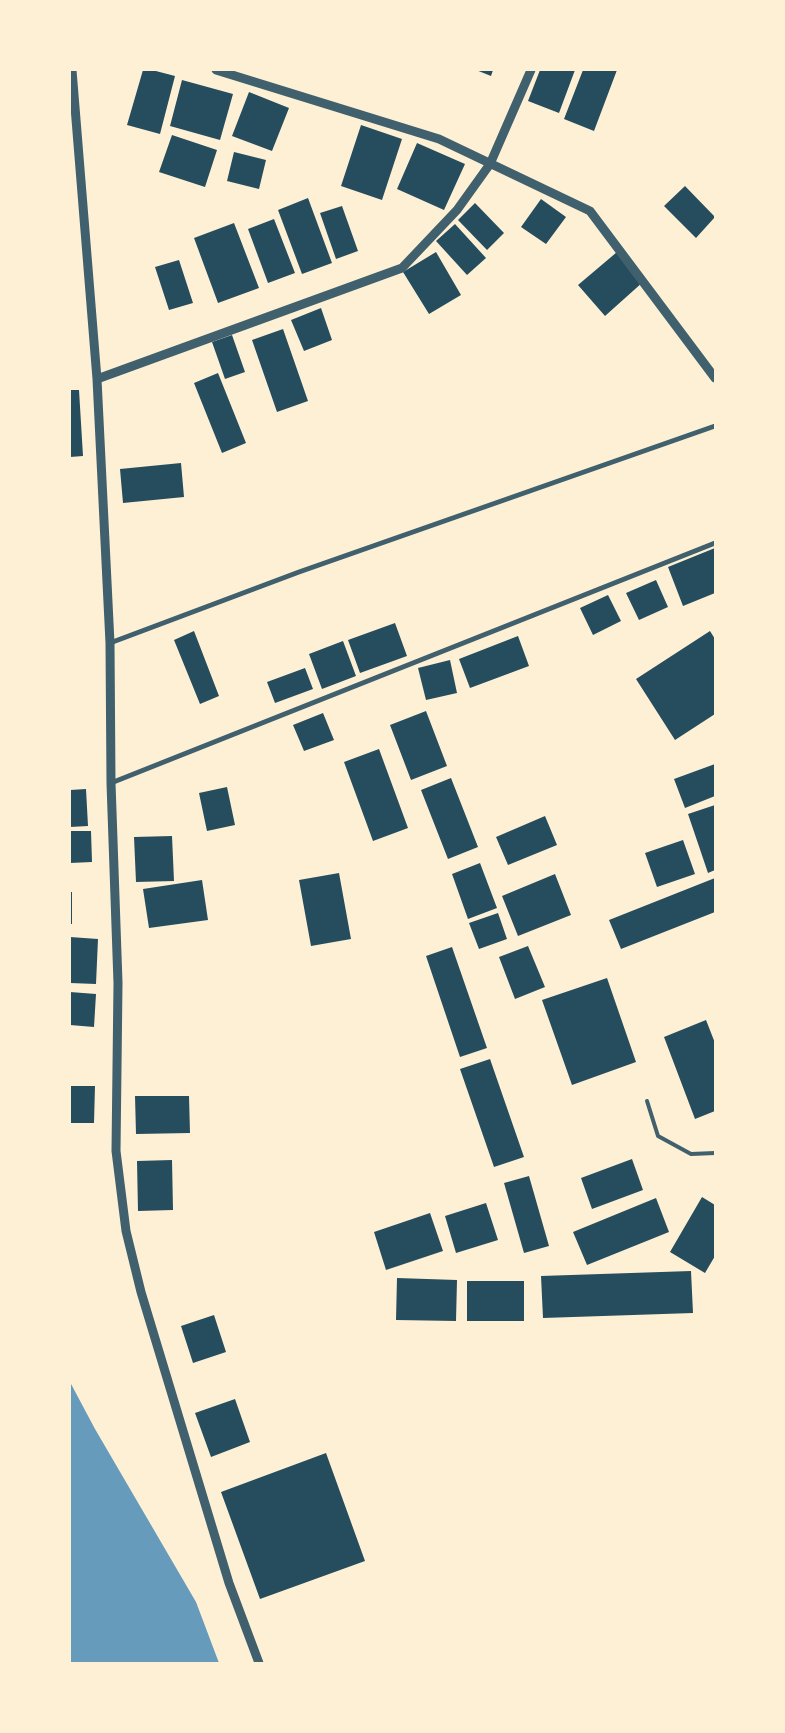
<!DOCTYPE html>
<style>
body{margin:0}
#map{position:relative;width:785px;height:1733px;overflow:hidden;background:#fdf0d5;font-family:"Alegreya Sans",sans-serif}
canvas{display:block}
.frame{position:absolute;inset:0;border:71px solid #fdf0d5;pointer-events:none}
</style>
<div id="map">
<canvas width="785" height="1733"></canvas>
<div class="frame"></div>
</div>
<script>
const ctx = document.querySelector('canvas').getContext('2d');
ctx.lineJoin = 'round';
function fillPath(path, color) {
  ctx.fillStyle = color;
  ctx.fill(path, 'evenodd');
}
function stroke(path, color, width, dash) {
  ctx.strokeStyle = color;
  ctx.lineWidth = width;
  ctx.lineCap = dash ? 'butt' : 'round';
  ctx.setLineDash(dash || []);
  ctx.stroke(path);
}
const water = new Path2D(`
 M70,1382l25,47 101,173 23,61h-149z`);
const building = new Path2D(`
 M143,70h9l23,6 -15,58 -33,-9z
 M476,70h17l-2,6z
 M540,70h35l-16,43 -31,-12z
 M583,70h34l-23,61 -30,-12z
 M182,80l51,14 -13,46 -50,-14z
 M249,92l40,16 -17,43 -40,-15z
 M361,125l41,14 -20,61 -41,-14z
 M172,135l45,15 -12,37 -46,-15z
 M417,143l48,21 -21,46 -47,-21z
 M234,152l32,8 -7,29 -32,-8z
 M685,186l30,31 -19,21 -32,-32z
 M308,198l24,65 -30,11 -24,-64z
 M541,199l25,18 -20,27 -25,-17z
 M475,203l29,30 -17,17 -29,-30z
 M342,206l16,45 -22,8 -16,-46z
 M274,219l21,54 -27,10 -20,-54z
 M234,223l25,65 -41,15 -24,-65z
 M455,224l31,34 -19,17 -31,-34z
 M436,252l25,43 -32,19 -26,-42z
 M617,252l26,30 -38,34 -27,-31z
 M179,260l14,43 -24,7 -14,-43z
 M321,308l11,32 -28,11 -13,-31z
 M283,329l25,72 -31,11 -25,-72z
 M232,335l13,37 -20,7 -13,-37z
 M218,373l28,70 -24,10 -28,-70z
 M70,390h9l4,66 -13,1z
 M181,463l3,34 -61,6 -3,-34z
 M715,548v45l-32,13 -15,-39z
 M656,580l12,27 -29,13 -13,-27z
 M608,595l13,26 -28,14 -13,-27z
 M395,623l12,33 -47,17 -12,-33z
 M194,631l25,65 -19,8 -26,-64z
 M710,631l5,8v75l-40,26 -39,-61z
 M518,636l11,30 -59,22 -11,-29z
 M343,641l13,35 -34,13 -13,-35z
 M450,660l7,33 -31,7 -8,-32z
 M305,668l8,21 -38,14 -8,-21z
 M426,711l21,55 -36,14 -21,-55z
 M323,713l11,27 -30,11 -11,-26z
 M379,749l29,79 -35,13 -29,-79z
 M715,764v32l-30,12 -11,-29z
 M451,778l27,69 -30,12 -27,-69z
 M227,787l8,38 -28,6 -8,-38z
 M86,789l2,37 -18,1v-37z
 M715,805v65l-7,3 -20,-59z
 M545,816l12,29 -49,20 -12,-28z
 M70,831h21l1,31 -22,1z
 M172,836l2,45 -38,1 -2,-45z
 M683,840l12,34 -38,13 -12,-34z
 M480,863l17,45 -29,11 -16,-45z
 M339,873l12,66 -40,7 -12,-66z
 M555,874l16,41 -53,21 -16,-40z
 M715,878v34l-94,37 -12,-29z
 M202,880l6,40 -59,8 -6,-39z
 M70,892h2v32h-2z
 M498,913l9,26 -28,10 -10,-26z
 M70,937l28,2 -2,45 -26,-1z
 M528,946l17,41 -30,12 -16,-42z
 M452,947l35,101 -27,9 -34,-101z
 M607,978l29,84 -64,23 -30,-85z
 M70,992l26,2 -2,33 -24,-2z
 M706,1020l9,23v68l-20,8 -31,-82z
 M490,1059l34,98 -30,10 -34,-98z
 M70,1086h25l-1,37h-24z
 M135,1096h54l1,37 -54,1z
 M632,1159l11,31 -51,19 -11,-31z
 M172,1160l1,50 -35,1 -1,-50z
 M529,1176l20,70 -25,7 -20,-70z
 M702,1197l13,8v51l-10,17 -35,-21z
 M656,1198l13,34 -82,33 -14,-33z
 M486,1203l12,37 -42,13 -11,-37z
 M430,1213l13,38 -57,19 -12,-38z
 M691,1271l2,42 -150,5 -2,-42z
 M397,1278l60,2 -1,41 -60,-1z
 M467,1281h57v40h-57z
 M214,1315l12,37 -33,11 -12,-37z
 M235,1399l15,43 -39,15 -16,-44z
 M326,1453l39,108 -105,38 -39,-107z`);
const service = new Path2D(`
 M647,1101l11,35 33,18 24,-1`);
const minor = new Path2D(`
 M110,643l189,-71 416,-146
 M111,783l604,-240`);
const tertiary = new Path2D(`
 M72,70l25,309 13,264 1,140 7,200 -2,168 10,80 15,61 88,291 30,80
 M216,70l223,69 151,72 125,167
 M97,379l305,-111 55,-58 33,-46 41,-94`);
fillPath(water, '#669bbc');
fillPath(building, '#264d5e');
stroke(service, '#3f606c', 4);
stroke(minor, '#3f606c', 5);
stroke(tertiary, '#3f606c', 9);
</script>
